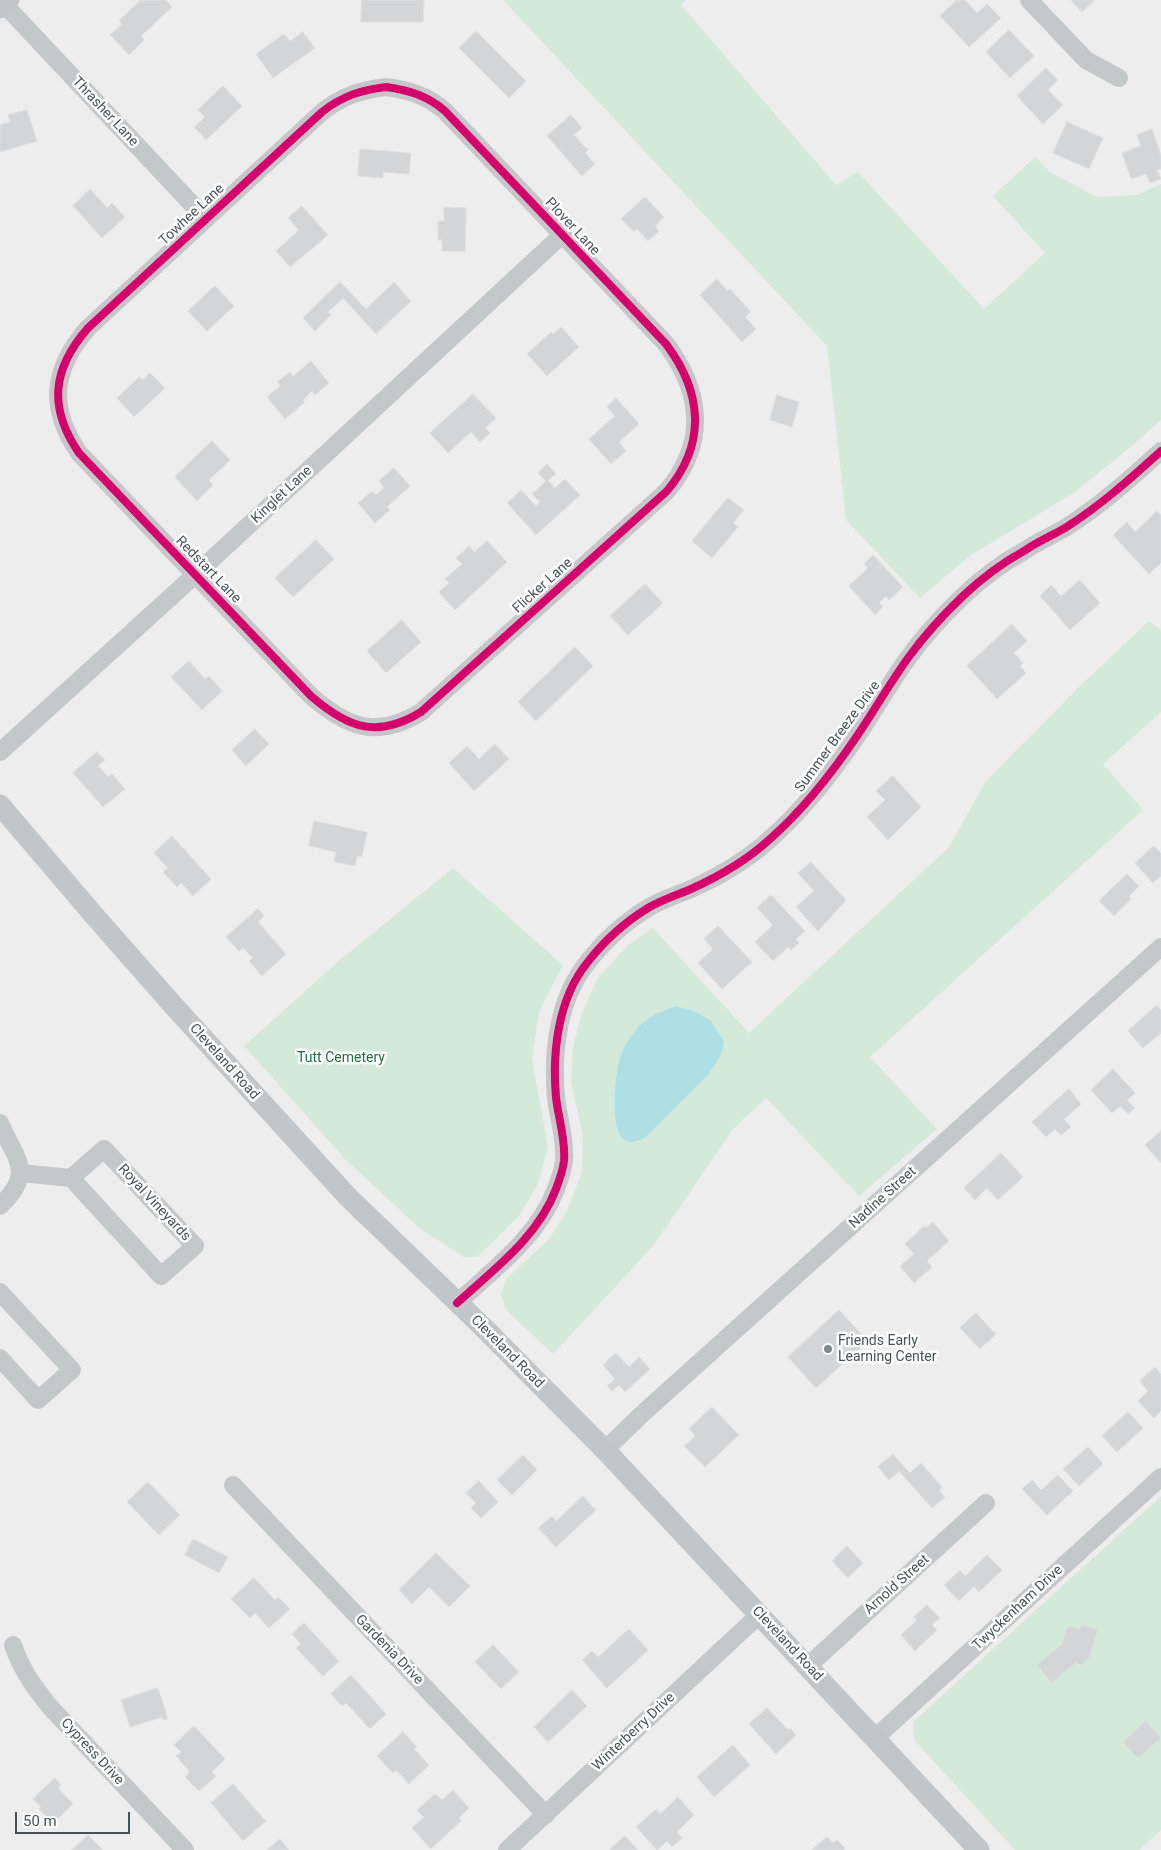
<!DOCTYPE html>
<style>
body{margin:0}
#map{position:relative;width:1161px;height:1850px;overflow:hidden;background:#eeeded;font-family:Roboto,sans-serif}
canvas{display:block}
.scale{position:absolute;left:15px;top:1812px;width:115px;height:22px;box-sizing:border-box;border:2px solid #475257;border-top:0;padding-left:6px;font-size:15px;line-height:18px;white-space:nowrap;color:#475257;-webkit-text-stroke:4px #fff;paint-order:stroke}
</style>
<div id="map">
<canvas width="1161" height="1850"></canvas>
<div class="scale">50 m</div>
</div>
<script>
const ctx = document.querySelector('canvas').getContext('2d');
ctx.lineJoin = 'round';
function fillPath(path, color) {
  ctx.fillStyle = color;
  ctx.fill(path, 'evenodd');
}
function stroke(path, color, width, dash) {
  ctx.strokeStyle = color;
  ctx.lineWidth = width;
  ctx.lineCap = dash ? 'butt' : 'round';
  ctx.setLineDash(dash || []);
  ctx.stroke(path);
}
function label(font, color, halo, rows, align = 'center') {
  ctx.font = font + ' Roboto,sans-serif';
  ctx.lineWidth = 5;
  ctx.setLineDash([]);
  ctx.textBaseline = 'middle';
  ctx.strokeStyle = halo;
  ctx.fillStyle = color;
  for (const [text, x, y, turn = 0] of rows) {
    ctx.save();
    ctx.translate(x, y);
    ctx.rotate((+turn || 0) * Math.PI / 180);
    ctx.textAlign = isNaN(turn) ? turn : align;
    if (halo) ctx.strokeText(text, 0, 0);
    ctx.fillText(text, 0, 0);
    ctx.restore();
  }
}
const green = new Path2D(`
 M503,0h183l-5,5 155,180 22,-13 126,137 61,-56 -52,-57 42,-39 15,15 47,25 40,-2 24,-11v236l-28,25 -58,47 -104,63 -51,43 -74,-78 -19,-174z
 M1149,621l12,9v82l-58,52 40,46 -273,247 67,72 -78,67 -93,-98 -33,31 -79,116 -101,109 -47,-44 -5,-16 5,-15 43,-40 18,-28 15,-39 1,-37 -12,-52 2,-37 9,-33 15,-34 31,-34 25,-17 96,105 200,-186 37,-66 96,-97zM708,1075l-62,62 -21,3z
 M453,868l110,97 -24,47 -7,47 16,88 -10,37 -19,32 -42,41h-13l-45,-29 -74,-69 -101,-113 97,-87z
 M1161,1496v334l-22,20h-124l-101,-110 -1,-18z`);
const water = new Path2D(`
 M676,1006l18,5 17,10 13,21 -3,13 -13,20 -62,62c-7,3 -14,7 -21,3 -16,-9 -10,-66 -5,-81 2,-8 7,-18 12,-24 14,-18 23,-21 44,-29z`);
const building = new Path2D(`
 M141,0h25l6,7 -31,29 3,4 -15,15 -19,-20 12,-11 -3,-3z
 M362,0h62l-1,22h-62z
 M957,0h8l12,13 10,-9 14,14 -32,29 -29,-31z
 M1071,0h24l-13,12z
 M1009,30l25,26 -24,22 -24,-26z
 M476,31l50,50 -17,17 -50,-50z
 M303,32l12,16 -42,30 -17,-24 28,-20 6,7z
 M1046,68l12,12 -10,10 15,15 -20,19 -26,-28z
 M223,86l19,20 -36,34 -12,-13 11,-10 -7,-7z
 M27,110l10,31 -37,11v-27l10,-3 -2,-7z
 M571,115l11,13 -8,7 14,15 -3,3 10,11 -13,12 -35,-40z
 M1067,122l36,16 -14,31 -36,-16z
 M1152,129l9,27v13l-4,1 4,9 -11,4 -4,-9 -15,5 -9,-26 19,-7 -4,-11z
 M360,149l51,4 -2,21 -26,-2v6l-25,-2z
 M90,189l17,19 5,-5 13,14 -23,21 -29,-32z
 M645,197l19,20 -9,9 4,5 -11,10 -11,-12 -3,3 -13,-13z
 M302,206l26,29 -38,32 -14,-16 23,-21 -11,-12z
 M444,207l22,1 -1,43h-23v-11h-4v-19h6z
 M717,279l11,12 2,-2 21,23 -6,5 11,12 -14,13 -42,-47z
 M340,282l26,27 28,-27 17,19 -35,33 -33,-36 -15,14 3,3 -16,16 -12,-13z
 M215,286l19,20 -27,25 -19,-20z
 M561,327l18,20 -32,29 -20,-22 24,-22 2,2z
 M311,361l18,22 -14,12 -3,-4 -9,9 2,2 -20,17 -18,-22 13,-11 -3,-4 13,-10 3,4z
 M150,373l15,15 -31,29 -17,-19 22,-21 3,3z
 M473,394l23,24 -11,10 5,5 -10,9 -9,-10 -23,21 -18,-20z
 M777,395l22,7 -7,25 -22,-7z
 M616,398l23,26 -20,18 7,9 -15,13 -22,-25 26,-23 -8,-9z
 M212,441l18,19 -21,20 4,5 -16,16 -22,-24z
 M547,464l9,10 -8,6 7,8 10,-9 15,16 -44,40 -29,-32 14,-13 15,16 4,-4 -8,-8 14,-13 -8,-8z
 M394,468l16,18 -23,21 3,3 -15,13 -17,-20 14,-12 4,4 8,-7 -5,-7z
 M728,498l16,12 -11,13 5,4 -26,31 -20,-17z
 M1157,511l4,4v48l-12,11 -36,-39 14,-13 8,10z
 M316,540l18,19 -41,38 -18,-19z
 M487,541l20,21 -52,48 -16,-18 10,-9 -4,-4 17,-15 -6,-6 13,-12 5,6z
 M873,555l30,32 -14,13 -3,-4 -7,7 4,4 -8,8 -26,-29 19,-18 -4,-4z
 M1080,580l20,23 -30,27 -30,-34 11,-11 10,11z
 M645,584l18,19 -35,32 -18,-19z
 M402,620l19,22 -35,31 -19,-22z
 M1012,624l15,17 -13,12 9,10 -3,3 6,7 -29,26 -30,-33z
 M575,647l18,19 -57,55 -18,-19z
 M189,661l16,18 4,-3 13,15 -20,19 -31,-33z
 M255,729l14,15 -23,22 -14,-16z
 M495,744l14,15 -35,32 -25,-28 18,-17 12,13z
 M97,752l8,8 -7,6 10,11 4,-3 13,15 -22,18 -30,-34z
 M893,776l28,31 -33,33 -21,-23 18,-17 -9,-9z
 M314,821l53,11 -5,25 -5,-1 -2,10 -21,-4 2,-10 -27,-6z
 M172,836l39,43 -18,17 -12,-13 -4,4 -14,-15 5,-4 -14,-15z
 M1154,846l7,7v23l-8,7 -18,-20z
 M811,862l35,38 -28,31 -22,-24 18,-16 -16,-18z
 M1127,874l12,12 -10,10 2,3 -17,17 -15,-15z
 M771,895l34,36 -9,8 3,4 -8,7 -3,-3 -15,14 -18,-19 18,-17 -16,-17z
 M258,909l6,7 -6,6 28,32 -24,22 -13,-15 4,-3 -10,-10 -4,3 -13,-14z
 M718,926l34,36 -30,27 -24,-26 15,-14 -9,-10z
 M1157,1005l4,5v23l-18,15 -15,-17z
 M1113,1069l22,24 -8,7 8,8 -7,6 -8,-8 -8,7 -21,-23z
 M1069,1089l12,15 -17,15 7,8 -10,8 -6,-6 -9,8 -14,-15z
 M1161,1131v32l-16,-18z
 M1001,1153l22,24 -25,23 -11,-12 -12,12 -11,-12z
 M933,1222l16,19 -22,20 5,6 -18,16 -14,-17 14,-12 -9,-10 19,-18 2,2z
 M839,1310l29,31 -52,47 -28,-31z
 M976,1313l20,21 -16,15 -20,-21z
 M616,1353l13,14 10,-10 11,12 -25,23 -6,-7 -7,6 -5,-5 8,-7 -12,-14z
 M1155,1367l6,7v37l-7,7 -16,-17 10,-10 -8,-10z
 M712,1407l27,28 -34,32 -21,-21 11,-10 -6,-7z
 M1128,1412l15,16 -26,24 -15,-16z
 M1088,1447l15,17 -24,22 -16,-17z
 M893,1454l17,19 11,-10 21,24 -3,4 6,6 -13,11 -33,-37 -10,9 -11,-13z
 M523,1455l14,15 -25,25 -15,-15z
 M1058,1475l15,16 -26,24 -25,-26 10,-9 9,10z
 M479,1481l19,21 -17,16 -10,-10 5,-5 -10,-10z
 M148,1482l32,33 -21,20 -32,-33z
 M583,1496l13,14 -40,37 -18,-19 14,-12 4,5z
 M193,1539l35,18 -9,16 -34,-18z
 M847,1546l16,17 -15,15 -16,-17z
 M436,1553l34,33 -21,21 -20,-20 -17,17 -13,-14z
 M987,1555l15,15 -23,22 -5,-6 -15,15 -15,-16 16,-15 5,6z
 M254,1578l21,22 3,-3 12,12 -21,19 -14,-15 -5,5 -19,-19z
 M927,1605l13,13 -8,7 5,5 -22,21 -14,-16 16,-15 -3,-3z
 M304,1623l35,38 -16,15 -27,-28 5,-4 -9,-10z
 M1083,1625l15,5 -9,28 -8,7 -6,-2 -23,20 -15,-18 25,-21 4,-14 4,-4 9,3z
 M629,1629l19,21 -41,38 -25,-28 10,-9 6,6z
 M493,1645l26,27 -18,17 -26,-27z
 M351,1675l35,39 -16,15 -24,-26 -4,3 -11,-12z
 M158,1688l10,31 -5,1 -1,-3 -32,10 -9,-27z
 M572,1690l15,16 -39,36 -14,-15z
 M767,1708l21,22 2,-2 6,7 -20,19 -27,-30z
 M1146,1721l15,17 -23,20 -15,-16z
 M194,1726l31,33 -13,13 4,4 -17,15 -14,-14 5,-5 -14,-16 5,-4 -7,-7z
 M403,1732l14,15 -3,2 15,16 -20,19 -13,-14 -3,3 -16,-17z
 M733,1745l17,20 -36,32 -17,-20z
 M55,1778l6,7 -3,3 15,16 -20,19 -14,-14 2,-2 -8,-8z
 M233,1784l33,37 -23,20 -32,-38z
 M453,1790l16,18 -10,10 2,3 -30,28 -19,-21 12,-11 -7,-7 18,-16 7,6z
 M678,1797l16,18 -17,17 5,6 -10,9 -5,-6 -10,9 -21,-23 20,-18 4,5z
 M88,1835l15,15h-31z
 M625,1836l13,14h-29z
 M827,1837l6,6 4,-3 8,8 -2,2h-31z
 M280,1839l9,11h-22z`);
const minor = new Path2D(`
 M1029,0l57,60 33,18
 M4,4l202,215
 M386,87c23,3 42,9 59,24l221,233c36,48 41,99 1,147l-246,221c-44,27 -73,16 -110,-16l-232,-243c-31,-45 -27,-84 9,-125l234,-216c20,-16 39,-22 64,-25z
 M0,752l195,-177 367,-340
 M0,1123c15,36 36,49 0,83
 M21,1173l50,5 33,-29 91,97 -34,30 -90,-98
 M0,1292l72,78 -34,30 -38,-42
 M457,1303c37,-34 81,-66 99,-114 3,-8 7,-20 8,-28 2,-21 -6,-44 -8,-64 -4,-45 2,-98 31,-134 17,-22 38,-41 61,-55 13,-8 29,-13 43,-19 29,-13 55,-28 79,-50 33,-29 62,-66 87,-103 17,-25 33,-53 51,-78 16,-22 35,-43 55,-62 18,-17 39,-33 61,-45 13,-9 27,-15 41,-23 35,-22 65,-49 96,-77
 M605,1450l36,-35 520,-468
 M233,1485l313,330
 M13,1645c8,24 21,42 37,62l135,143
 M808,1666l178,-163
 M875,1738l286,-261
 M507,1850l253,-236`);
const major = new Path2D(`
 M0,8l9,-8
 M0,805l92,108 80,91 176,193 135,130 122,123 374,400`);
const cycleway = new Path2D(`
 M386,87c23,3 42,9 59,24l221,233c36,48 41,99 1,147l-246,221c-44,27 -73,16 -110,-16l-232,-243c-31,-45 -27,-84 9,-125l234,-216c20,-16 39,-22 64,-25z
 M457,1303c37,-34 81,-66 99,-114 3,-8 7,-20 8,-28 2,-21 -6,-44 -8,-64 -4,-45 2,-98 31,-134 17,-22 38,-41 61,-55 13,-8 29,-13 43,-19 29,-13 55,-28 79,-50 33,-29 62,-66 87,-103 17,-25 33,-53 51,-78 16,-22 35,-43 55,-62 18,-17 39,-33 61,-45 13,-9 27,-15 41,-23 35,-22 65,-49 96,-77`);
const markers = [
 [828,1349,5,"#81888c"]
];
const streetNames = [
 ["Thrasher Lane",105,112,47],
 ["Towhee Lane",192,215,-43],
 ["Plover Lane",572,227,47],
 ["Kinglet Lane",282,495,-43],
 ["Redstart Lane",208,570,46],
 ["Flicker Lane",543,586,-42],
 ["Summer Breeze Drive",838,737,-54],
 ["Cleveland Road",224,1062,48],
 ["Nadine Street",883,1198,-42],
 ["Royal Vineyards",154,1203,47],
 ["Cleveland Road",507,1352,45],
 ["Arnold Street",897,1585,-42],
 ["Twyckenham Drive",1018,1608,-43],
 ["Cleveland Road",787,1644,47],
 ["Gardenia Drive",389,1650,46],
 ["Winterberry Drive",634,1732,-43],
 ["Cypress Drive",92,1752,47]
];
const parkNames = [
 ["Tutt Cemetery",341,1058]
];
const poiNames = [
 ["Friends Early",838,1341],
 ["Learning Center",838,1357]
];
fillPath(green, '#d4ead9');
fillPath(water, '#ade0e4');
fillPath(building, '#d4d5d6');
stroke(building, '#dfdfe0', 1);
stroke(minor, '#c5c8c8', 18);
stroke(major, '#c3c6c8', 21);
stroke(cycleway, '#d6006c', 8);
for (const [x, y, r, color] of markers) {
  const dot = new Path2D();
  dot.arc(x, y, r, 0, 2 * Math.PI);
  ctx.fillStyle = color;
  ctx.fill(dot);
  stroke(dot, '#fff', 2);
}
label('14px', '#475257', '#fff', streetNames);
label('14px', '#216f3d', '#fff', parkNames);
label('14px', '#475257', '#fff', poiNames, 'left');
</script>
